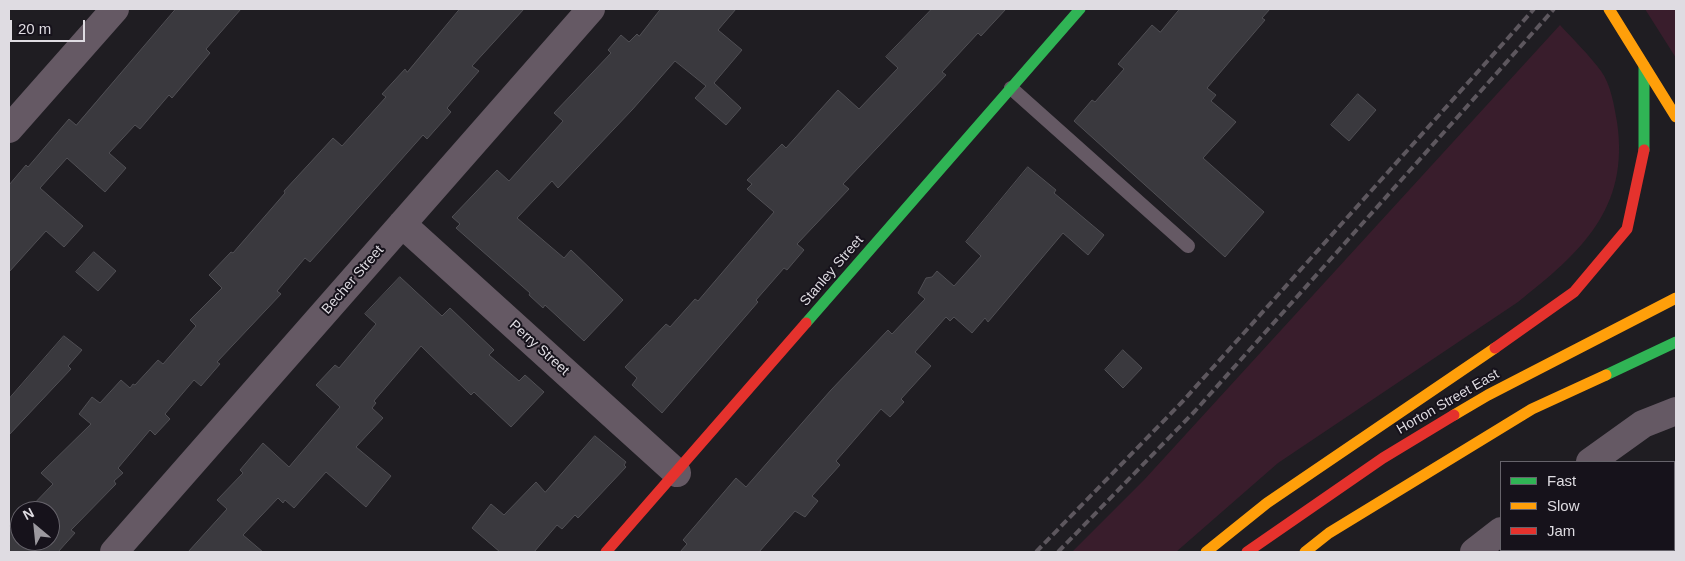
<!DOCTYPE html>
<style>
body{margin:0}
#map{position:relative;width:1685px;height:561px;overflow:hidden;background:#1f1d22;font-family:Arial,sans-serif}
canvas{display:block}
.frame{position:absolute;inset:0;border:10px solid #dfdce2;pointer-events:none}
.legend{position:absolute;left:1500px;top:461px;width:175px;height:90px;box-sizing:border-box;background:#16121b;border:1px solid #66636b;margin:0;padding:6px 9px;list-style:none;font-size:15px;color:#dfdce2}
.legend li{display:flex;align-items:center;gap:10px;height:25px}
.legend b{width:25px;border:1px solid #66636b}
.north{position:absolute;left:10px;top:501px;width:50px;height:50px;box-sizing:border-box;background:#16121b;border:1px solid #66636b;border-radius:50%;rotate:332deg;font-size:14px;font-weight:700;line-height:20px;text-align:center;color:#dfdce2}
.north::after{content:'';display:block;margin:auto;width:18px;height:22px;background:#9c999f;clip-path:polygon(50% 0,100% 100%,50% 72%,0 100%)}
.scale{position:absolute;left:10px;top:20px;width:75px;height:22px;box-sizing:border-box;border:2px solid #dfdce2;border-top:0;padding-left:6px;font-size:15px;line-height:18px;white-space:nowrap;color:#dfdce2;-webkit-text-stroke:4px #16121b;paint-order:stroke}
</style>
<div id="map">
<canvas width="1685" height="561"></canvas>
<div class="frame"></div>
<ul class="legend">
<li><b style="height:6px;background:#30b455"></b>Fast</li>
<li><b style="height:6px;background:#ff9f0a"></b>Slow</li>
<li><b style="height:6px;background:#e5322d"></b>Jam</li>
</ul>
<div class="north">N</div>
<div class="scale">20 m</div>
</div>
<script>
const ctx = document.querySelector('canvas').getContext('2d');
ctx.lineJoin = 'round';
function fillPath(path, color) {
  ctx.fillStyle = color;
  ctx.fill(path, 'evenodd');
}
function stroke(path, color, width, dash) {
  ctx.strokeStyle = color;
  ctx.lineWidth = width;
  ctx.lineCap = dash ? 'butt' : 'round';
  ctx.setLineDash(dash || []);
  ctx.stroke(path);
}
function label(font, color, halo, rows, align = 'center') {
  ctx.font = font + ' Arial,sans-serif';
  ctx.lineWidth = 4;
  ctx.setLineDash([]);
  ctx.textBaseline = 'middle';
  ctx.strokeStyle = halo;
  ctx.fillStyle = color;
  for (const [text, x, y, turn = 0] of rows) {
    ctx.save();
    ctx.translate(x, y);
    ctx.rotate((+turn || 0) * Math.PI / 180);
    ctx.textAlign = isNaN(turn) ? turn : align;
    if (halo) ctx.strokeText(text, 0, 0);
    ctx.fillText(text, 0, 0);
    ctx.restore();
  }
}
const green = new Path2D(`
 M1645,9h31v49z
 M1560,25c14,15 29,30 41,46 10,14 13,34 16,51 13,87 -37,131 -99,180l-240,161 -102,89h-104l72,-72z`);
const building = new Path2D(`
 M176,9h65l-35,40 4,4 -38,45 -3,-3 -29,34 -5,-4 -26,28 17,15 -21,24 -38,-34 -27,30 43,38 -19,21 -18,-16 -37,41v-87l17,-20 2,2 41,-48 7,6z
 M460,9h64l-52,57 7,5 -32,37 4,4 -24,27 -4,-4 -113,127 -5,-4 -28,33 4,3 -64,68 3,2 -19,22 -7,-6 -29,34 5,5 -15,16 -5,-5 -32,38 5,5 -9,8 2,3 -45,46 4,3 -17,19h-49v-21l11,-12v22h30v-30h-23l26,-27 -12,-11 50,-49 -12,-10 13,-17 8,6 21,-23 9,8 3,-4 2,1 23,-25 5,4 33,-38 -6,-6 32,-32 -13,-13 22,-23 2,1 52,-60 -1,-2 49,-53 9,8 44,-49 -4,-3 23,-25 2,3z
 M661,9h75l-18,21 24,20 -28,33 27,25 -15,17 -31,-27 11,-12 -31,-25 -43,49 -74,78 -6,-7 -35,37 47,40 7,-8 52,50 -39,41 -39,-36 -2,3 -14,-13 1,-2 -74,-65 4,-4 -8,-7 45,-47 12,11 54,-60 -9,-8 57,-60 -3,-3 13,-15 8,7 8,-8 2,2z
 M932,9h74l-25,27 -3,-3 -36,39 4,3 -103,109 6,5 -52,55 7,6 -17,20 -3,-2 -28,32 2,2 -96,111 -30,-28 5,-7 -12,-11 41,-43 4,3 25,-28 3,2 76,-89 -27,-23 5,-5 -5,-4 35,-36 4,4 52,-58 21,19 39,-41 -12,-11z
 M1180,9h90l-8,9 3,2 -58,68 9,7 -5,6 25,21 -33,36 61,54 -39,45 -151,-136 18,-21 3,2 29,-33 -6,-5 34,-39 8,7z
 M1358,94l18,16 -27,31 -18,-16z
 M1028,167l28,23 -2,3 50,42 -16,20 -25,-22 -75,89 -3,-4 -13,15 -18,-16 -4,4 -4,-4 -31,35 16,14 -30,33 3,3 -14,15 -9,-8 -45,52 4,4 -28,31 6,5 -13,16 -10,-6 -36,41h-79l7,-8 -4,-4 53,-62 10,9 85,-97 57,-60 4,4 33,-35 -7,-6 8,-15 6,-1 5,-6 17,15 27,-30 -15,-14z
 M94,252l22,19 -18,20 -22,-19z
 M400,277l42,39 8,-8 44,42 -5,5 30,26 6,-6 19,17 -33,35 -37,-35 -3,3 -50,-49 -47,55 2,2 -4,5 11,10 -27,29 35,29 -25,31 -40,-35 -32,36 -9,-8 -2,3 -5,-5 -35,37 20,17h-75l39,-43 -10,-9 26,-27 -3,-3 23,-27 26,24 51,-60 -24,-22 19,-20 4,3 37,-44 -11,-10z
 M64,336l18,14 -14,16 3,3 -62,66v-36z
 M1123,350l19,18 -19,20 -18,-18z
 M595,436l31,26 -2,3 2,2 -48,51 -3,-3 -13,14 -5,-4 -23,27h-34l-28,-24 19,-24 13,11 32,-33 9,10z`);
const lane = new Path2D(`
 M1011,88l177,158`);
const street = new Path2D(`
 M9,129l106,-120
 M402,224l275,249
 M1590,462l53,-38 33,-13
 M1668,550l2,2
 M114,552l477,-543
 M1474,552l27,-21`);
const fast = new Path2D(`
 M1644,66v84
 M806,323l274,-314
 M1606,375l70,-33`);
const slow = new Path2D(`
 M1609,9l67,108
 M1454,415l34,-20 188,-97
 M1206,552l61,-49 228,-155
 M1305,552l24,-19 203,-124 74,-34`);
const jam = new Path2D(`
 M1495,348l79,-56 53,-63 17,-79
 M606,552l200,-229
 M1247,552l136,-94 71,-43`);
const rail = new Path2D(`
 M1036,552l147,-151 351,-392
 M1058,552l137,-141 359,-402`);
const streetNames = [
 ["Stanley Street",832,271,-49],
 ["Becher Street",353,280,-49],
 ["Perry Street",539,348,42],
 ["Horton Street East",1448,402,-30]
];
fillPath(green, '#391d2c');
fillPath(building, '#3a393e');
stroke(building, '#504f54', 1);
stroke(lane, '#655964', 14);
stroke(street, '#655964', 28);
stroke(fast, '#30b455', 11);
stroke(slow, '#ff9f0a', 11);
stroke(jam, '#e5322d', 11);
stroke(rail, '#5d575e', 4, [8, 4]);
label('14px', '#dfdce2', '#16121b', streetNames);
</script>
